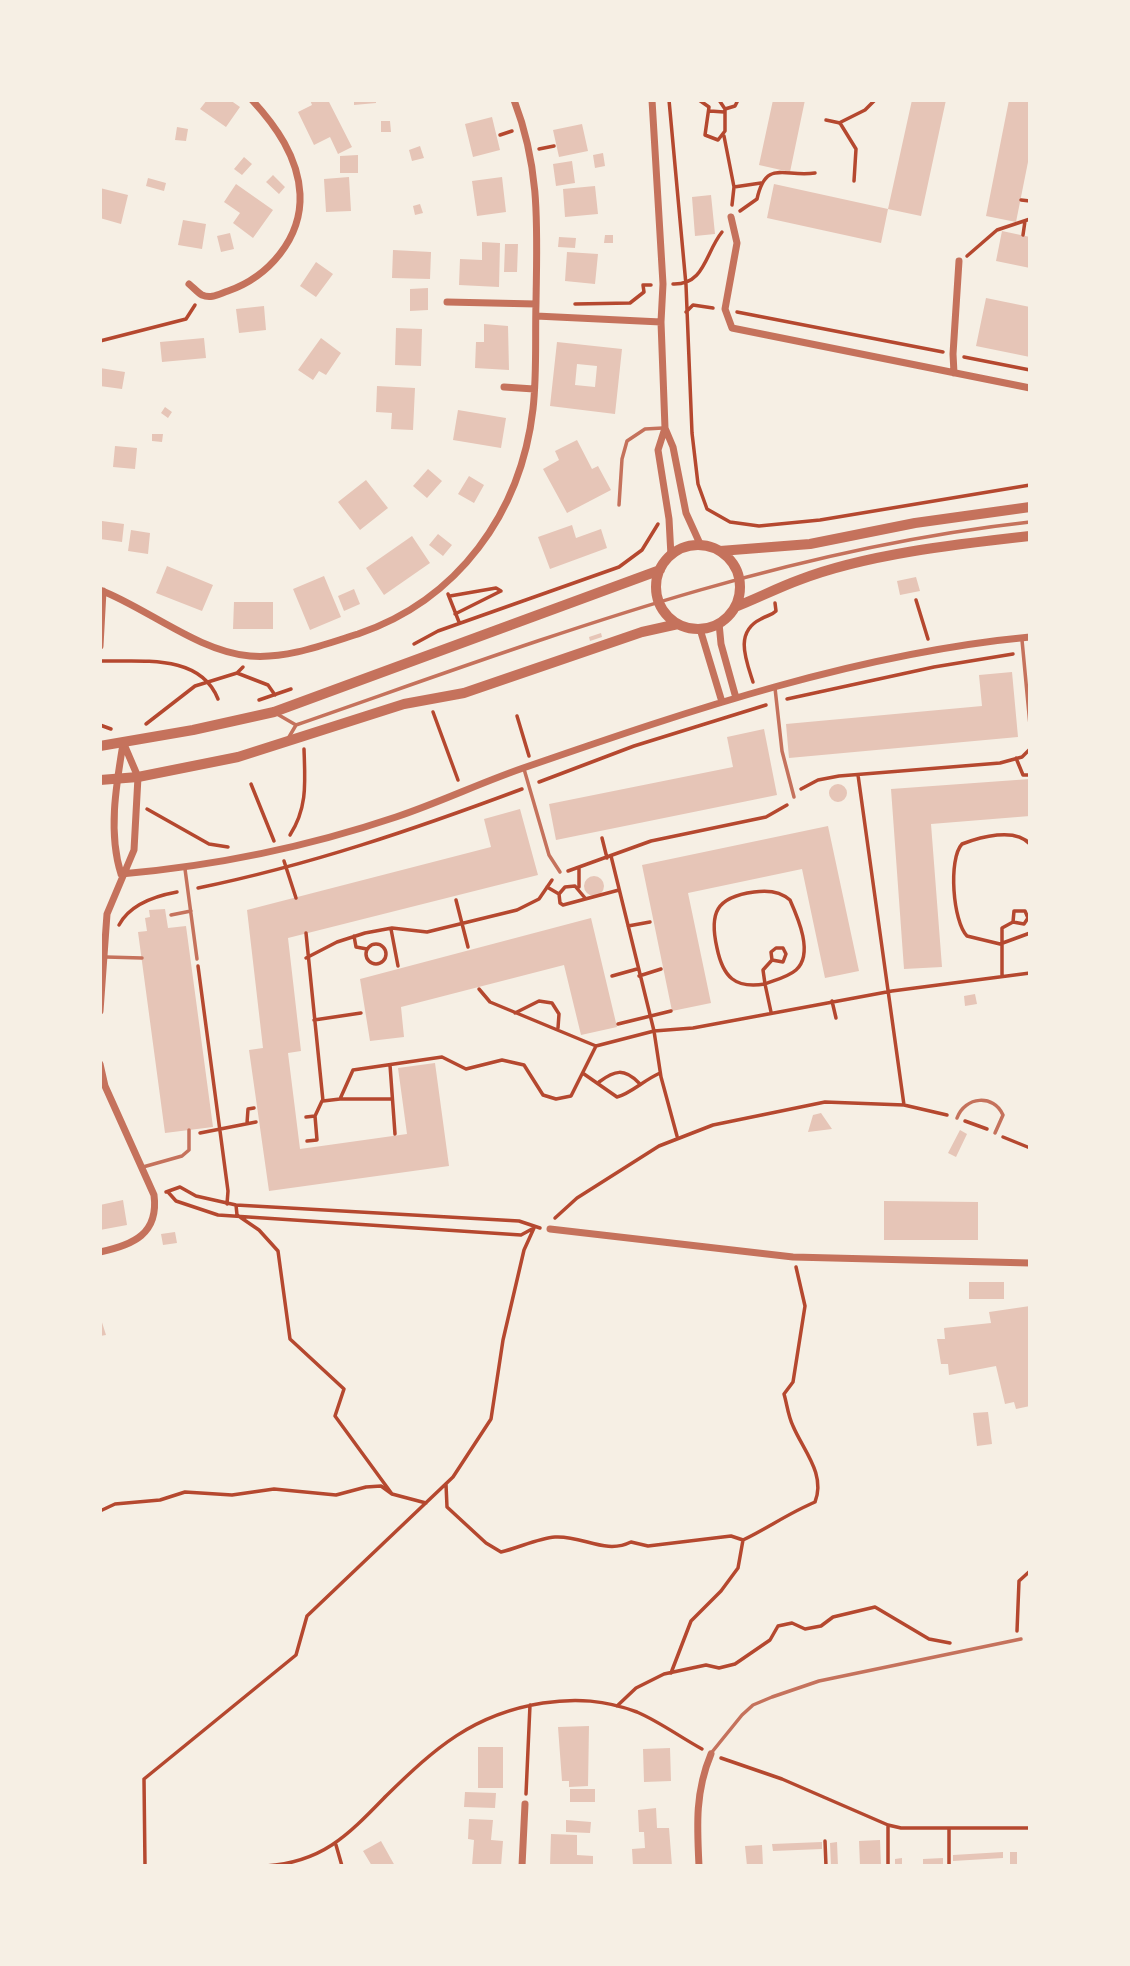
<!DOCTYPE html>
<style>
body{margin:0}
#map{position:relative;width:1130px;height:1966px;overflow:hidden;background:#f6efe4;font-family:"Alegreya Sans",sans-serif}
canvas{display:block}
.frame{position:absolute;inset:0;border:102px solid #f6efe4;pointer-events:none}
</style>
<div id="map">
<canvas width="1130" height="1966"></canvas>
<div class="frame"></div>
</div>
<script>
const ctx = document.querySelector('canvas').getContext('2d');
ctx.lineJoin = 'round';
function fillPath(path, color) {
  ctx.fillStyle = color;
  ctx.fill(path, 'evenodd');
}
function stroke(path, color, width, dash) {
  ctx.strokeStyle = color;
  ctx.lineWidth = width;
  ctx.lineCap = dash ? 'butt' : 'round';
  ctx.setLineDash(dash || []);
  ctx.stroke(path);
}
const building = new Path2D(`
 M207,100h23l10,7 -14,20 -26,-18z
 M310,100h18l24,47 -14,7 -8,-17 -16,8 -16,-33 14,-7z
 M354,100h22v3l-22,2z
 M773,100h32l-15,72 -31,-7z
 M912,100h34l-25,116 -33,-7z
 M1009,100h21v52l-14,70 -30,-6z
 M492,117l8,33 -27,7 -8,-33z
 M381,121h9l1,11h-10z
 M582,124l6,27 -29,6 -6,-27z
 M177,127l11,2 -2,12 -11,-1z
 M420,146l4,12 -12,3 -3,-11z
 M603,153l2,13 -10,2 -2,-13z
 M358,155v18h-18v-17z
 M244,157l8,7 -10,11 -8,-6z
 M572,161l3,22 -19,3 -3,-22z
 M273,175l12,12 -6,7 -13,-12z
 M349,177l2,34 -25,1 -2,-33z
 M502,177l4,35 -29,4 -5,-35z
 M148,178l18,5 -2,8 -18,-5z
 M236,184l37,26 -20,28 -20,-15 7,-10 -16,-11z
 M774,184l114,25 -7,34 -114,-25z
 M595,186l3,28 -33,3 -2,-28z
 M100,188l28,7 -7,29 -21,-6z
 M711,195l4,39 -20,2 -3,-39z
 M420,204l3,9 -8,2 -2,-9z
 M183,220l23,4 -4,25 -24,-4z
 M1002,231l28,6v31l-34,-7z
 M230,233l4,16 -13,3 -4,-16z
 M605,235h8v8h-9z
 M559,237l17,1 -1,10 -17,-1z
 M482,242l18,1 -1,44 -40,-2 1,-26 22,1z
 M505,244h13l-1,28h-13z
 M393,250l38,2 -1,27 -38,-1z
 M567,252l31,2 -3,30 -30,-3z
 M316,262l17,12 -17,23 -16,-11z
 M428,288v22l-18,1v-22z
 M986,298l44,9v50l-54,-11z
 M264,306l2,24 -27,3 -3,-24z
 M484,324l24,2 1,44 -34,-2 1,-26h8z
 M396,328l26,1 -1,37 -26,-1z
 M204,338l2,20 -44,4 -2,-20z
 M321,338l20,15 -15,22 -7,-4 -6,9 -15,-10z
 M557,342l65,7 -7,65 -65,-8zM577,364l20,2 -2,21 -20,-2z
 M100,368l25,4 -3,17 -22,-3z
 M377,386l38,2 -2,42 -22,-1 1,-16 -16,-1z
 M165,407l7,5 -4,6 -7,-5z
 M458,410l48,8 -5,30 -48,-8z
 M152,434h11l-1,8 -10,-1z
 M577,440l15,29 6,-3 13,24 -44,23 -24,-44 16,-9 -4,-9z
 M115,446l22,2 -2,21 -22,-2z
 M428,469l14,12 -15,17 -14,-12z
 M469,476l15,9 -10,18 -16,-9z
 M366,480l22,28 -28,22 -22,-28z
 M102,521l22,3 -2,18 -22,-3z
 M572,525l4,13 25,-9 6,19 -57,21 -12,-32z
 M131,530l19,3 -2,21 -20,-3z
 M438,534l14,11 -9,11 -14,-11z
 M412,536l18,27 -46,32 -18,-27z
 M167,566l46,19 -11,26 -46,-18z
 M324,576l17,41 -31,13 -17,-41z
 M916,577l4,14 -20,4 -3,-14z
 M354,589l6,15 -16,7 -6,-15z
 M234,602h39v27h-40z
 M601,633l1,4 -12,4 -1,-4z
 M1012,672l6,65 -229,21 -3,-34 196,-18 -3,-31z
 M764,729l13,66 -221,45 -7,-36 184,-37 -6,-30z
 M1030,779v37l-99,8 11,143 -38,2 -13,-180z
 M829 793a9 9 0 1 1 18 0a9 9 0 1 1-18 0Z
 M520,809l18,66 -250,63 13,113 -13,2 12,96 107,-15 -9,-66 37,-5 14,103 -180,25 -20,-141 14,-2 -16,-138 244,-63 -7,-28z
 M828,826l31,145 -34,7 -23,-109 -114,24 23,110 -39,8 -30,-146z
 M584 886a10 10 0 1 1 20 0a10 10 0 1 1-20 0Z
 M165,909l3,19 18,-2 27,201 -48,6 -27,-201 9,-1 -2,-13 5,-1 -1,-7z
 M591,918l26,109 -36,8 -17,-70 -163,42 3,30 -34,4 -10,-62z
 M975,994l2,10 -12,2 -1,-10z
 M821,1113l11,16 -24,3 5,-17z
 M960,1130l7,4 -11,23 -8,-4z
 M123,1200l4,25 -27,5v-25z
 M884,1201l94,1v38h-94z
 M175,1232l2,11 -14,2 -2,-11z
 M969,1282h35v17h-35z
 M1030,1306v100l-14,3 -2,-7 -9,2 -9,-38 -47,9 -1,-11h-7l-4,-25h8l-1,-11 47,-5 -2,-11z
 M100,1316l6,19 -6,1z
 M988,1412l4,32 -15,2 -4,-33z
 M589,1726l-1,60 -19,1v-6h-7l-4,-54z
 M478,1747h25v41h-25z
 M670,1748l1,33 -27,1 -1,-33z
 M570,1789h25v13h-25z
 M465,1792l31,1 -1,15 -31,-1z
 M656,1808l1,20h12l3,38h-39l-1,-17 13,-1 -1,-16h-5l-1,-22z
 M469,1819l24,1 -2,20 12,1 -2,25h-29l2,-26 -6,-1z
 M566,1820l25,2 -1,11 -24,-1z
 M551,1834l26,1v20l16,1v10h-43z
 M880,1840l1,26h-21l-1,-25z
 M381,1841l14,25h-23l-9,-15z
 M822,1842v7l-49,2 -1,-7z
 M837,1842l1,24h-7l-1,-23z
 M762,1845l1,21h-16l-2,-20z
 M1003,1852v6l-50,3v-6z
 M1010,1852h7v14h-7z
 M902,1858v8h-7v-7z
 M943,1858v8h-20v-7z`);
const path = new Path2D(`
 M669,100l17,185 6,148 6,51 9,25 23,13 29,4 61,-6 210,-35
 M699,100l10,7 -4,28 13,5 7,-9v-22l10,-3 3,-6
 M719,100l6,9
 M710,111l14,1
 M826,120l14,3 16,26 -2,32
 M839,123l26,-13 10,-10
 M500,135l12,-4
 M724,136l10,51 -2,18
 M539,149l15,-3
 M734,187l27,-4
 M1021,200l9,1
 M740,211l17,-12c9,-41 28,-21 58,-26
 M1023,235l2,-14
 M967,256l30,-26 33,-11
 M673,284c32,1 32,-31 49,-52
 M575,304l55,-1 14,-11 -1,-7h8
 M686,312l7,-7 20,3
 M737,312l206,40
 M100,341l86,-22 9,-14
 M964,357l66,13
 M448,594l11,28
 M450,596l46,-8 5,3 -46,23
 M916,600l12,39
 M414,644l24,-13 181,-64 23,-17 16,-26
 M100,661c41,1 100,-8 118,38
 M237,673l31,12 7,10
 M753,682c-7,-22 -19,-50 8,-63 6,-4 10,-3 15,-8l-1,-8
 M787,699l147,-32 79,-13
 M259,700l32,-11
 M433,712l25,68
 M517,716l12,40
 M146,724l49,-38 42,-13 6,-6
 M100,725l11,4
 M1016,758l7,17h7
 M858,775l46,330
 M539,782l95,-36 132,-41
 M251,784l23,57
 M801,789l17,-9 21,-4 161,-13 22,-6 8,-8
 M147,809l62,35 19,3
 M290,835c18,-28 15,-54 14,-86
 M602,838l5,20
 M1030,844c-15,-17 -50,-7 -68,0 -14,15 -9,78 5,92l33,8 30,-11
 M611,856l43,175 39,-3 199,-37 138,-18
 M284,861l12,37
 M568,871l83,-30 115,-24 21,-12
 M547,887l12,7 1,9 3,2 56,-15
 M579,887v-19
 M198,888c112,-23 217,-59 324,-99
 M559,894l6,-7 10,-1 10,12
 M456,900l12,47
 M119,925c11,-21 36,-29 58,-33
 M628,926l22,-4
 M391,929l7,37
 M306,933l17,168 17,-2 13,-29 89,-13 24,12 36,-9 22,5 19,30 13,4 15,-3 25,-50 58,-15 7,46 16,59
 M354,936l2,11 11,2
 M366 954a10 10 0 1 1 20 0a10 10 0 1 1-20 0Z
 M306,958l31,-16 28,-9 27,-5 35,4 90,-22 22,-11 13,-19
 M198,966l30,225 -1,13
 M1002,975v-47l11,-6 11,2 4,-6 -3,-7h-11l-1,11
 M612,976l25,-7
 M639,976l22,-7
 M479,989l11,13 106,44
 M832,1001l4,17
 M771,1012l-6,-28c10,-4 23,-7 31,-14 18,-16 2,-52 -6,-70 -10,-9 -23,-10 -36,-8 -38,5 -45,21 -37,56 6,29 18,41 48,36l-2,-14 9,-10 11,2 3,-8 -3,-6h-7l-5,4 1,8
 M515,1013l24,-12 13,2 7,11 -1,14
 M314,1020l47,-7
 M618,1024l53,-13
 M390,1065l5,69
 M584,1074l33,23c13,-3 27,-17 43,-24
 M599,1082c16,-12 25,-14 40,1
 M340,1099h52
 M306,1117l9,-1 7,-15
 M965,1121l22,8
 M247,1123l1,-14 6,-1
 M200,1133l56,-11
 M1003,1137l27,11
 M307,1141l10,-1 -2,-24
 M166,1192l14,-5 16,9 40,9 283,16 21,7
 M168,1192l8,9 42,14 303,20 11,-6
 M236,1205l1,10 22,15 19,21 12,88 54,50 -9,27 57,78
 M555,1218l22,-20 82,-52 54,-21 112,-23 79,3 43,10
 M446,1484l1,23 39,36 15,9c17,-4 38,-14 54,-15 27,-2 50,18 76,5l17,4 83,-10 12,4c25,-12 46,-27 72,-38 11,-28 -12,-52 -22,-76 -5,-10 -6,-22 -9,-32l9,-12 12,-76 -9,-39
 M100,1511l15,-7 45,-4 25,-8 47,3 42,-6 62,6 30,-8 15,-1 11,8 34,9
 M1017,1631l2,-50 11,-10
 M671,1673l20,-52 30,-30 17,-23 5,-28
 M617,1706l19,-18 28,-14 42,-9 13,3 16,-4 35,-24 8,-14 14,-3 13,6 16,-3 12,-9 42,-10 54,32 21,4
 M721,1758l61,21 106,46 13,3h129
 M526,1794l4,-89
 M888,1825v41
 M949,1828v38
 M825,1841l1,25
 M336,1845l6,21
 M145,1866l-1,-87 152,-124 11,-39 146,-139 38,-58 12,-79 21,-90 10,-22
 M266,1866c57,-4 82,-31 120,-70 49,-48 87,-82 157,-93 33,-5 62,-3 94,9 23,10 43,25 65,37`);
const service = new Path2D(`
 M619,505l3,-46 5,-18 18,-12 18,-1
 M1022,640l8,85
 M775,688l7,63 12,46
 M277,714l19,11
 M289,737l7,-12c242,-84 478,-175 734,-203
 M524,769l25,86 11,17
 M185,869l12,90
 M171,915l20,-4
 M106,957l36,1
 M957,1118c8,-22 37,-24 46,-3l-8,18
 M143,1167l39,-11 7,-6v-20
 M712,1752l30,-37 11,-10 19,-8 47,-16 202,-42`);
const minor = new Path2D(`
 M652,100l11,184 -2,38 4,106 -7,22 11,69 2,37
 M731,217l6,26 -12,66 7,19 298,60
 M189,284c4,3 9,9 13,11 9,4 17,-1 26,-4 40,-14 74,-52 72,-97 -2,-37 -24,-68 -48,-94
 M447,302l89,2
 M536,316l125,6
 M954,373l-1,-19 6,-93
 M504,387l30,2
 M665,428l8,19 13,66 15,33
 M100,590c47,18 99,62 150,66 37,3 73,-11 108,-22 100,-34 163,-121 175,-225 4,-35 2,-71 3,-106 1,-74 5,-133 -22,-203
 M719,623l2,21 15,54
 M700,629l22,73
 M100,646l3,-55
 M121,874c93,-8 186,-27 275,-57 45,-15 88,-36 133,-51 162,-56 330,-113 501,-129
 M121,874c-13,-41 -5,-88 2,-130
 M100,1011l7,-97 27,-64 4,-73 -15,-35
 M100,1064l5,22 49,109c5,39 -21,50 -54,57
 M550,1229l243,28 237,6
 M522,1866l3,-62
 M699,1866c-2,-40 -4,-74 12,-112`);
const tertiary = new Path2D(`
 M656 587a42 42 0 1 1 84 0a42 42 0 1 1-84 0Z
 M720,551l90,-7 105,-21 115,-16
 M735,607c21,-8 42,-19 64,-27 67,-26 159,-36 231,-44
 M100,746l93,-16 81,-18 386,-142
 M100,780l38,-3 100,-20 166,-53 60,-11 178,-61 36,-8`);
fillPath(building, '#e6c5b7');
stroke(path, '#b5482f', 3.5);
stroke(service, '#c5725c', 3.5);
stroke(minor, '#c5725c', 7);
stroke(tertiary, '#c5725c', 10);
</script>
